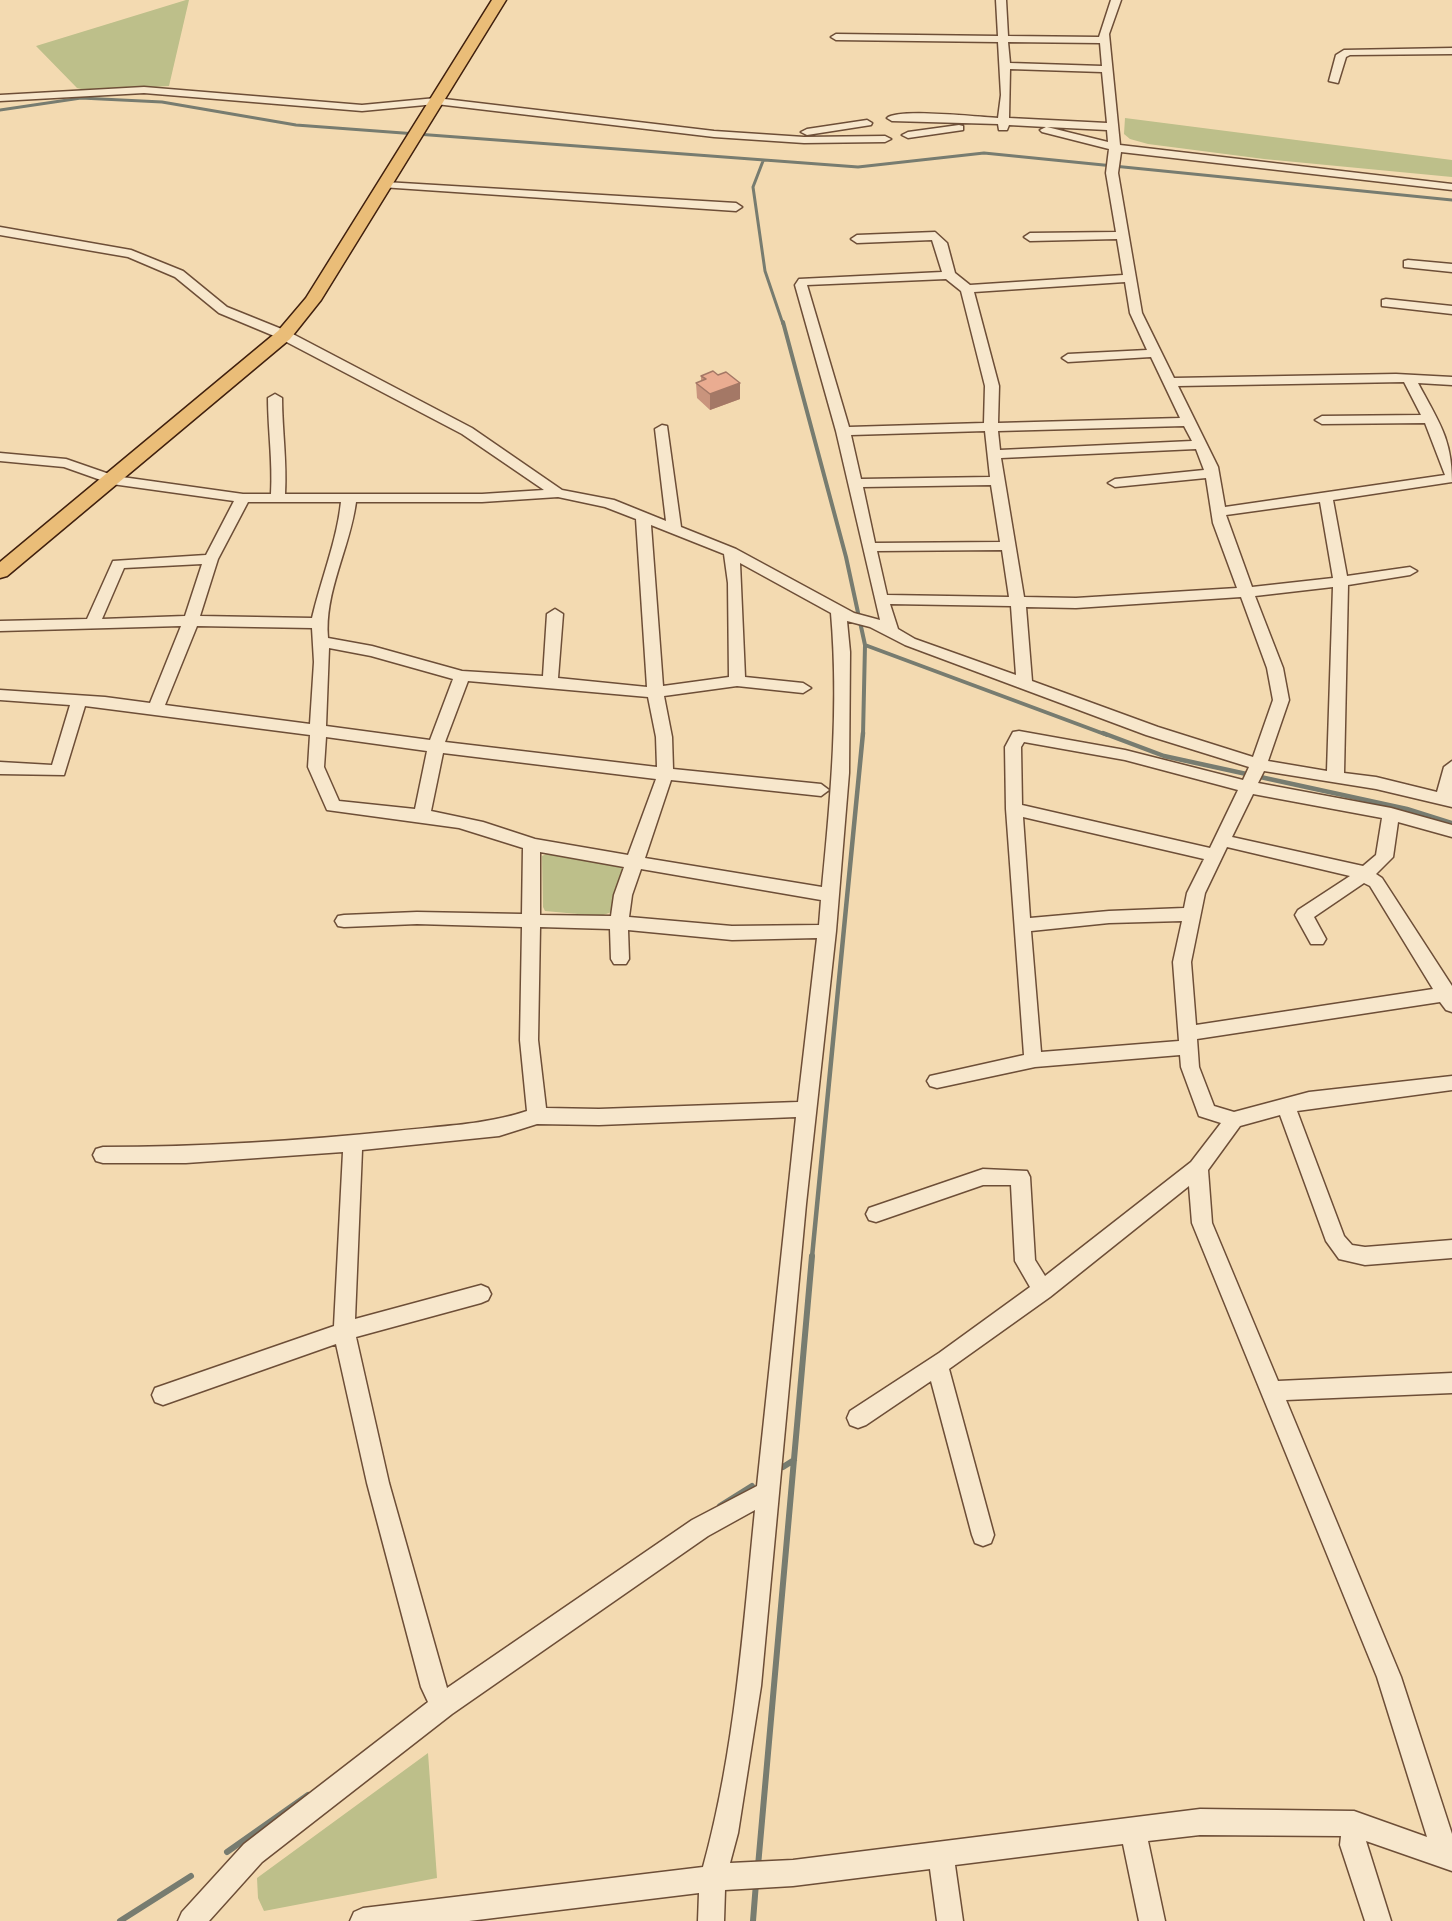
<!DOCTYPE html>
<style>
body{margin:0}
canvas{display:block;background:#f3dab1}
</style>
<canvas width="1452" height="1921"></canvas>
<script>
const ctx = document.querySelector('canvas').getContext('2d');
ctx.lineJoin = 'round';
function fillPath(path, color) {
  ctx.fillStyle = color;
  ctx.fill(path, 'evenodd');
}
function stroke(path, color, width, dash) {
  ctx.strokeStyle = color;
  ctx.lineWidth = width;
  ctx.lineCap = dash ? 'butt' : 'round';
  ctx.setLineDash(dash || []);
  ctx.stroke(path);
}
const green = new Path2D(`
 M186,0h3l-20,86 -80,5 -12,-3 -41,-42z
 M1125,118l327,42v17l-188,-18 -116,-15 -18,-5 -6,-5z
 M550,852l73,12 -8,47 -15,5 -55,-5 -2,-4 -1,-51z
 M428,1753l9,125 -173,33 -6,-13 -1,-20z`);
const streamFar3 = new Path2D(`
 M0,110l81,-12 81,4 134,23 562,42 126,-14 468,47
 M763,161l-10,26 12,84 18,53`);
const streamFar2 = new Path2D(`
 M783,322l63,235 19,88 -2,90
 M865,645l242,90`);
const streamFar1 = new Path2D(`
 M1103,733l61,23 243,53 45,14
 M812,1257l51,-524`);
const stream = new Path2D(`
 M783,1467l11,-7
 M720,1506l32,-20
 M227,1852l81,-57
 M758,1866l54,-610
 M120,1921l71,-45
 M753,1921l3,-38`);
const minor = new Path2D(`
 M996,0h10l2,36 91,1 12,-37h10l-12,34 11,111 332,39v6l-331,-38 -3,21 24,140 32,65 222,-4 56,3v8l-34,-2c20,38 34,55 34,99l-119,18 14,76 63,-9 7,4 -7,4 -62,10 -4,188 32,4 61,15 7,-25 8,-6v46l-76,-18 -112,-18 -6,12 133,25 61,17v12l-54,-15 -5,35 -17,17 6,4 70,108v26l-6,-2 -6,-8 -243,37 2,28 15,39 20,6 75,-20 143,-16v14l-155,21 47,125 8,9 13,2 87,-7v18l-87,7 -26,-6 -13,-18 -46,-126 -40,11 -32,44 4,53 66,158 174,-8v20l-166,7 115,277 51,157v37l-86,-30 25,80h-26l-25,-76 1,-9 -141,-1 -52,6 17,80h-26l-16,-77 -168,21 8,56h-26l-7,-52 -137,17 -68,4 -1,31h-26l1,-28 -230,28h-119l4,-9 9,-4 340,-41c32,-116 40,-238 52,-357l-47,26 -256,178 -190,148 -53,59h-31l4,-9 62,-68 184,-142 -7,-15 -54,-204 -31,-139 -173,61 -8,-3 -3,-7 3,-7 179,-62 9,-174 -157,11h-83l-7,-2 -3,-6 3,-6 7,-2c98,0 195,-6 293,-16 44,-5 89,-6 131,-20l-7,-71 2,-113 -105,-3 -73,3 -6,-1 -3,-5 3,-5 6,-1 73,-3 105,2 1,-66 -64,-20 -132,-18 -19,-43 2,-32 -225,-29 -21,69 -64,-1v-12l52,3 18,-60 -70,-5v-10l105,7 45,6 31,-77 -181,5v-10l87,-2 26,-58 93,-6 28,-54 -122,-17 -48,-17 -64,-6v-8l66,6 49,17 128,18h28c2,-33 -3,-64 -3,-96l7,-4 7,4c0,32 5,63 3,96h197l62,-4 -82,-56 -183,-96 -60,-25 -44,-36 -47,-20 -128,-22v-8l131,23 52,21 44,36 62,25 183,96 90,62 52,10 52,21 -11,-92 7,-4 5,1 14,101 55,22 118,64 26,7 -44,-189 -41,-146 4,-6 143,-7 -10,-32 -75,3 -6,-4 6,-4 78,-3 12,11 8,30 15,12 153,-10 -6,-36 -87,2 -6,-4 6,-4 86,-1 -10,-59 3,-24 -67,-17 -2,-2 6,-3 -37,-2 -2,5h-8l-1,-6 -106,-3 -5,-3c11,-10 92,-1 111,0l3,-23 -3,-53 -162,-2 -5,-3 5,-3 162,2zM1008,42l92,1 2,23 -92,-3zM1010,69l92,3 5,51 -98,-5zM1047,127l60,3 1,12zM946,279l15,12 24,95 -1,37 -135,4 -42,-142zM1125,282l5,31 17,37 -79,4 -6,4 6,4 83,-5 29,61 -182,5 1,-37 -25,-94zM1404,382l17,33 -99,1 -7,4 7,4 103,-1 20,52 -220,32 -7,-40 -40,-81zM1184,426l8,15 -192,9 -2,-19zM985,431l5,46 -129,2 -10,-44zM1196,449l8,21 -89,9 -7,4 7,4 91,-9 7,45 24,65 -161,10 -52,-1 -23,-139zM991,485l9,57 -125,1 -12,-56zM558,497l47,10 31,12 11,168 -89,-9 5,-64 -8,-5 -8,5 -4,62 -81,-5 -90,-25 -44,-8c-4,-46 22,-90 28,-136h126zM248,502h93c-4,39 -20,77 -29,116l-112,-2 18,-57zM1320,502l13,76 -81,9 -26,-72zM651,525l73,29 4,29 1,94 -66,9zM1002,550l7,47 -122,-2 -10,-44zM740,563l91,50c8,92 0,183 -9,274l-177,-29 26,-78 150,16 8,-6 -8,-6 -148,-15 -1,-32 -8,-41 73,-10 66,7 8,-5 -8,-5 -58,-6zM202,564l-17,52 -83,3 22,-51zM1333,587l-6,184 -59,-10 21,-61 -6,-32 -28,-72zM1241,597l26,71 6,32 -20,57 -95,-30 -126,-46 -6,-74 50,1zM890,604l121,2 5,69 -101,-36 -17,-10zM847,621l23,6 35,18 241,90 103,32 -6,13 -118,-30 -106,-19 -6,1 -8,15 1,62 18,246 -94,21 -3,5 3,5 7,2 98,-21 145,-12 1,12 18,49 22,7 -30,39 -146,114 -10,-16 -5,-83 -3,-6 -44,-2 -114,39 -3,6 3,6 7,2 107,-37h28l4,76 15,26 -91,66 -89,58 -3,7 3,7 8,3 8,-3 65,-44 41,154 3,8 8,3 8,-3 3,-8 -45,-166 101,-72 139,-111 3,37 185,454 50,160 -73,-26 -154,-2 -407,51 -63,3 8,-30 23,-147 45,-482 30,-273 13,-158 1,-121zM197,626l115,2 2,34 -4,62 -145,-19zM329,648l42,8 82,23 -23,61 -104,-14zM468,681l180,16 8,40 1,30 -212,-25zM326,737l101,14 -12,58 -76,-8 -15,-34zM1024,742l101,18 113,30 -28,58 -188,-43 -1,-58zM443,753l213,26 -28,76 -93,-16 -52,-17 -52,-11zM1253,794l129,24 -6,37 -13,11 -131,-29zM1023,817l181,42 -17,34 -3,15 -75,3 -79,7zM1227,847l123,29 -52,34 -3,5 16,29h12l3,-5 -12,-22 50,-34 6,3 63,103 -237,36 -5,-63 14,-69zM540,852l84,15 -10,28 -3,21 -71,-1zM641,869l180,31 -2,25 -87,1 -103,-9 3,-22zM1182,921l-9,41 6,79 -138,11 -10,-121 78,-8zM540,927l70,2 1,30 3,5h12l3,-5 -1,-29 104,10 85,-2 -19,164 -199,7 -53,-1 -8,-68zM796,1117l-39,369 -65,34 -245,168 -58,-205 -33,-146 125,-34 7,-3 3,-6 -3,-6 -7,-3 -126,34 7,-169 137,-14 38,-12 62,1z
 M1452,48v6l-102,1 -4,2 -8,26 -9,-2 7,-26 8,-5z
 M144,87l218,18 74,-7 278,33 90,6 81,-1 6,3 -6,3 -81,1 -90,-6 -278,-33 -74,7 -218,-18 -144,8v-6z
 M867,120l5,3 -1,2 -64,10 -6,-3 6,-3z
 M959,125l4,1v4l-55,8 -6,-3 6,-3z
 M385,182l351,21 6,4 -6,4 -355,-24v-4z
 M1408,260l44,4v8l-48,-5v-6z
 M1386,299l66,7v8l-70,-8v-6z`);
const major = new Path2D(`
 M492,0h14l-185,300 -31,39 -283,237 -7,2v-16l278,-231 28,-33z`);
const wall = new Path2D(`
 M718,375l22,8v16l-30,11 -13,-12 -1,-15 5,-2v-5z`);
const shadedWall = new Path2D(`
 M740,383v16l-30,11v-16z`);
const building = new Path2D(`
 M713,371l5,4 8,-3 14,11 -30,11 -14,-11 10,-4 -5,-3z`);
fillPath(green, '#bdbf8a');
stroke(streamFar3, '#777c70', 3);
stroke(streamFar2, '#777c70', 4);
stroke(streamFar1, '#777c70', 4.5);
stroke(stream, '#777c70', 6);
stroke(minor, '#6d4e37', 3);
stroke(major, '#40200e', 3);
fillPath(minor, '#f7e7cc');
fillPath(major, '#eabd78');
fillPath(wall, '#c9947d');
fillPath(shadedWall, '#a47866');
fillPath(building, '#eaac91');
stroke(building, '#a47866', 1.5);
</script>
